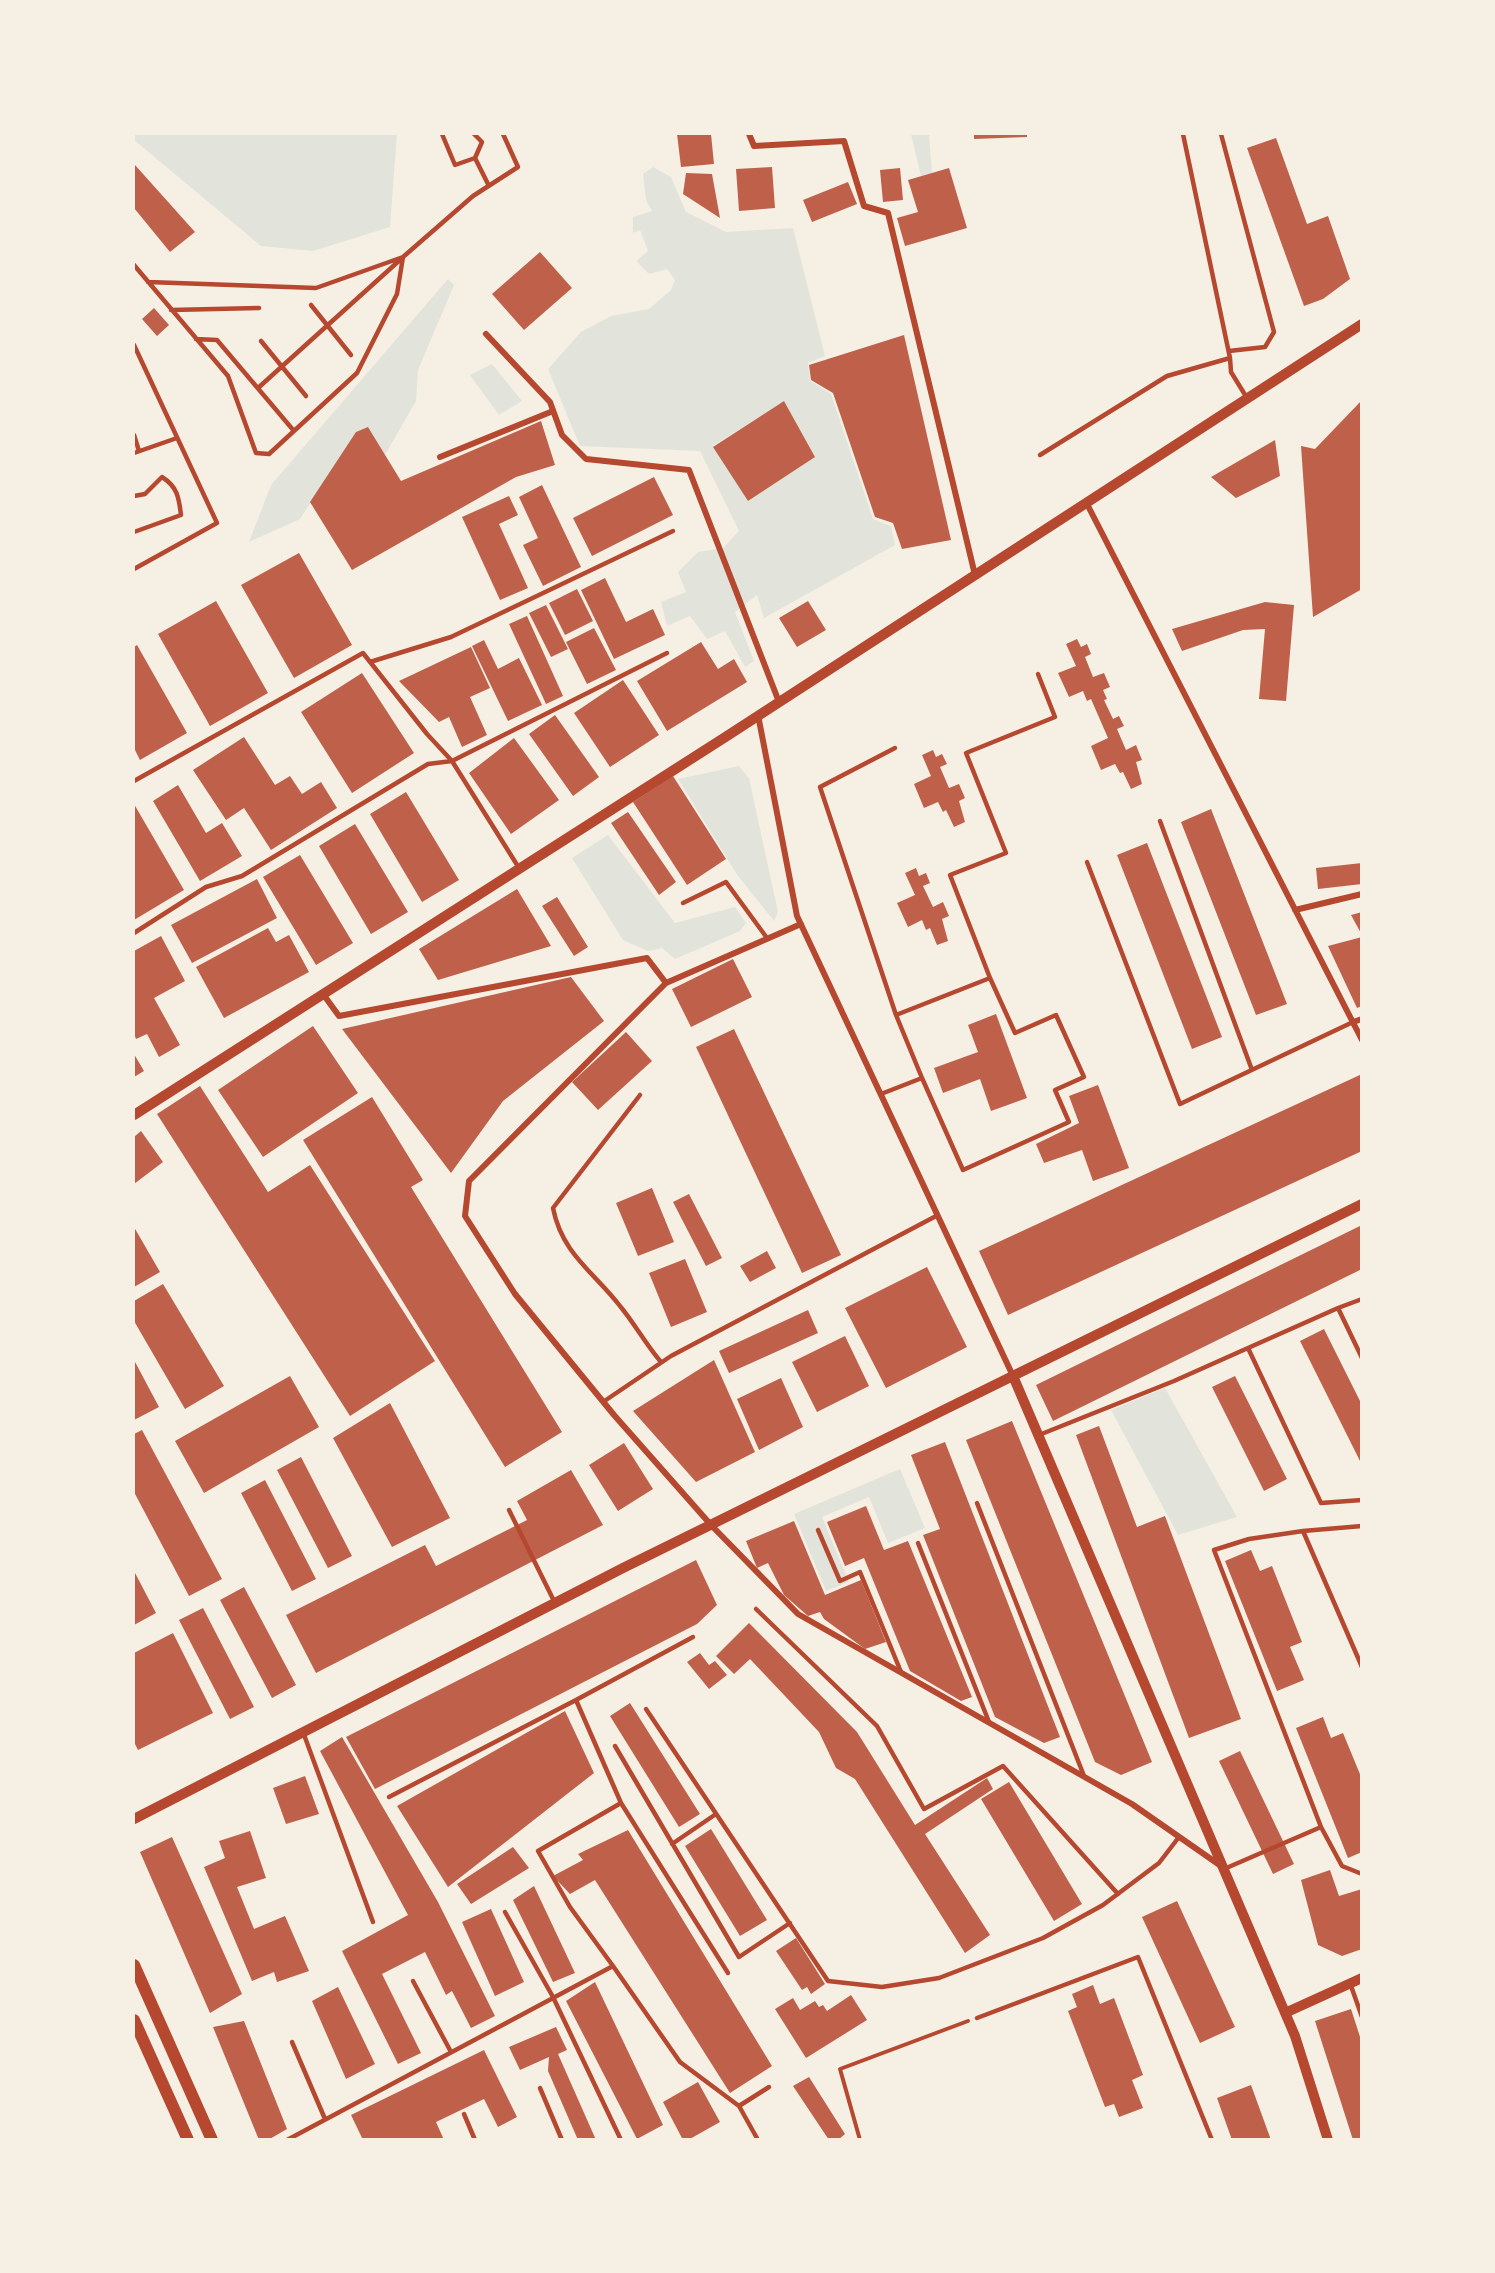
<!DOCTYPE html>
<style>
body{margin:0}
#map{position:relative;width:1495px;height:2273px;overflow:hidden;background:#f6efe4;font-family:"PT Sans",sans-serif}
canvas{display:block}
.frame{position:absolute;inset:0;border:135px solid #f6efe4;pointer-events:none}
</style>
<div id="map">
<canvas width="1495" height="2273"></canvas>
<div class="frame"></div>
</div>
<script>
const ctx = document.querySelector('canvas').getContext('2d');
ctx.lineJoin = 'round';
function fillPath(path, color) {
  ctx.fillStyle = color;
  ctx.fill(path, 'evenodd');
}
function stroke(path, color, width, dash) {
  ctx.strokeStyle = color;
  ctx.lineWidth = width;
  ctx.lineCap = dash ? 'butt' : 'round';
  ctx.setLineDash(dash || []);
  ctx.stroke(path);
}
const green = new Path2D(`
 M134,134h263l-7,93 -77,24 -52,-5 -127,-106z
 M911,134h18l3,39 -11,3z
 M653,167l18,10 15,35 40,20 67,-4 32,128 -17,7 2,18 21,13 42,125 18,7 4,19 -131,73 -7,-23 -22,17 19,49 -9,6 -20,-36 -18,8 -17,-23 -23,10 -6,-24 25,-10 -8,-20 20,-20 25,-4 16,-17 -39,-80 -120,-5 -32,-77 33,-37 30,-16 38,-7 22,-19 4,-10 -8,-11 -18,5 -13,-13 12,-10 -8,-21 -7,3v-16l19,-6 -6,-11 -3,-26zM784,401l31,56 -67,44 -35,-55z
 M448,279l6,6 -36,85 -2,31 -31,54 -17,-28 -11,5 -57,87 -51,23 22,-57z
 M492,364l30,37 -23,14 -29,-40z
 M739,766l10,12 29,134 -4,9 -36,-45 -60,-97z
 M608,835l67,88 60,-16 11,16 -6,8 -65,28 -13,-11 -14,3 -25,-11 -51,-82z
 M1165,1388l72,129 -59,18 -67,-125z
 M900,1469l25,59 -37,15 -19,-46 -47,20 27,65 -23,9 -32,-77z`);
const building = new Path2D(`
 M677,134h34l3,30 -33,3z
 M974,134h53v3l-53,2z
 M1276,138l31,86 21,-8 22,63 -27,20 -19,7 -57,-158z
 M135,165l60,67 -25,20 -36,-44z
 M772,167l3,41 -36,3 -3,-42z
 M900,168l3,32 -20,2 -3,-32z
 M949,168l18,60 -62,18 -8,-28 21,-6 -10,-32z
 M686,173l26,1 8,44 -37,-24z
 M848,182l9,22 -45,18 -9,-22z
 M540,252l32,36 -48,42 -32,-36z
 M154,308l15,17 -12,11 -15,-17z
 M904,335l47,205 -49,9 -9,-26 -18,-6 -42,-124 -22,-13 -2,-15z
 M1362,400v189l-49,28 -12,-171 14,3z
 M784,401l31,56 -67,44 -35,-54z
 M541,421l14,44 -39,12 -164,93 -42,-68 46,-70 12,-5 33,54z
 M1275,440l5,36 -44,22 -25,-21z
 M654,477l19,38 -81,41 -19,-38z
 M542,485l39,82 -38,19 -20,-41 15,-7 -19,-41z
 M509,496l9,19 -19,9 29,64 -28,12 -38,-83z
 M299,553l53,92 -58,33 -53,-93z
 M605,578l21,44 27,-13 12,26 -51,24 -33,-69z
 M577,589l16,32 -28,14 -16,-32z
 M216,601l52,92 -58,33 -52,-92z
 M808,601l18,29 -29,17 -18,-29z
 M1265,602l29,3 -8,96 -27,-2 6,-70 -22,1 -61,21 -10,-22z
 M546,605l22,44 -17,8 -22,-44z
 M527,616l36,80 -17,8 -37,-80z
 M594,628l22,42 -29,14 -21,-42z
 M1077,639l4,8 6,-3 4,10 -6,3 8,20 11,-4 6,14 -7,3 4,9 -3,1 9,19 6,-3 5,10 -7,3 9,21 10,-5 6,15 -6,2 6,22 -11,5 -8,-17 -3,1 -5,-9 -14,6 -10,-24 17,-8 -17,-39 -4,2 -4,-10 -14,6 -11,-24 18,-7 -10,-22z
 M484,640l14,29 21,-11 23,47 -34,16 -36,-75z
 M701,642l17,27 16,-10 13,23 -80,49 -30,-50z
 M137,645l50,88 -47,27 -6,-12v-101z
 M471,647l19,41 -20,9 17,38 -25,12 -13,-30 -10,5 -40,-41z
 M362,673l52,80 -62,40 -51,-81z
 M623,680l36,55 -49,32 -36,-54z
 M555,715l44,62 -26,19 -44,-62z
 M244,737l31,48 15,-9 12,18 19,-12 16,26 -66,42 -27,-42 -18,12 -33,-50z
 M514,738l45,62 -48,34 -42,-61z
 M933,750l3,7 6,-3 5,10 -7,3 9,21 10,-4 6,14 -6,3 6,21 -11,5 -8,-17 -3,2 -5,-10 -14,6 -10,-24 17,-8 -9,-21z
 M673,776l53,83 -39,26 -54,-83z
 M178,785l28,48 16,-10 20,33 -42,25 -47,-80z
 M406,792l53,88 -37,22 -52,-88z
 M134,804l50,86 -50,30z
 M1211,809l76,195 -31,11 -75,-193z
 M628,812l48,70 -17,13 -48,-72z
 M355,824l53,88 -37,22 -52,-88z
 M1147,843l75,194 -30,12 -75,-194z
 M300,855l53,88 -37,22 -53,-88z
 M1362,863v21l-44,5 -2,-21z
 M916,868l3,8 7,-3 4,10 -7,3 10,21 10,-5 6,14 -7,3 6,22 -11,4 -7,-17 -4,2 -4,-10 -14,7 -11,-24 18,-8 -10,-22z
 M257,879l20,39 -85,45 -21,-38z
 M517,889l34,57 -113,34 -19,-31z
 M557,897l31,50 -14,9 -32,-50z
 M1362,912v23l-11,-20z
 M268,928l8,14 13,-7 20,37 -85,46 -28,-51z
 M161,936l24,45 -31,17 26,47 -21,12 -12,-23 -11,5 -2,-5v-83z
 M1362,937v69l-5,2 -29,-62z
 M733,959l19,38 -61,30 -19,-38z
 M571,977l33,44 -101,80 -52,72 -109,-144z
 M996,1014l31,84 -36,13 -11,-32 -37,14 -9,-25 44,-16 -10,-27z
 M313,1026l45,67 -95,64 -45,-67z
 M734,1029l107,226 -39,18 -106,-226z
 M626,1032l26,29 -54,49 -26,-28z
 M134,1054l10,17 -10,6z
 M1362,1074v77l-354,164 -29,-64z
 M1098,1085l31,83 -36,13 -11,-31 -38,13 -8,-19 43,-21 -10,-27z
 M200,1086l68,106 42,-27 125,196 -85,55 -193,-302z
 M372,1097l51,83 -12,7 151,245 -57,35 -202,-327z
 M141,1131l22,31 -29,22v-47z
 M652,1188l22,54 -36,14 -22,-53z
 M689,1194l33,64 -16,8 -33,-64z
 M1362,1225v44l-309,152 -17,-36z
 M134,1227l26,45 -26,15z
 M767,1251l9,17 -26,14 -10,-16z
 M685,1259l22,53 -36,15 -22,-54z
 M927,1267l40,80 -81,41 -41,-80z
 M163,1284l61,102 -39,23 -51,-88v-20z
 M808,1310l10,23 -89,40 -10,-22z
 M1324,1329l38,76v60l-62,-124z
 M845,1336l24,50 -52,26 -25,-50z
 M134,1360l25,47 -25,13z
 M714,1360l41,92 -59,30 -63,-71z
 M290,1376l29,51 -115,66 -29,-52z
 M1235,1376l52,103 -23,12 -52,-104z
 M781,1378l22,49 -44,23 -22,-51z
 M390,1403l60,115 -58,29 -59,-109z
 M1012,1421l140,341 -31,13 -26,-13 -129,-322z
 M1099,1426l38,101 28,-11 76,203 -52,19 -113,-303z
 M142,1430l80,149 -33,17 -55,-104v-58z
 M945,1442l115,295 -16,6 -49,-26 -72,-182 17,-6 -29,-74z
 M624,1443l29,46 -35,22 -29,-46z
 M301,1457l51,99 -24,12 -51,-98z
 M571,1470l32,55 -287,148 -30,-58 139,-70 11,21 91,-46 -10,-19z
 M265,1480l51,99 -24,12 -51,-98z
 M866,1506l18,44 24,-9 64,156 -11,4 -51,-30 -46,-113 -19,8 -18,-44z
 M794,1521l31,74 36,-15 25,62 -21,7 -41,-30 -4,-7 -12,4 -24,-21 -16,-32 -11,5 -11,-27z
 M1251,1550l9,21 12,-5 30,76 -12,5 14,33 -27,11 -52,-130z
 M696,1560l21,45 -20,19 -322,165 -29,-52z
 M134,1571l22,42 -22,12z
 M244,1587l52,98 -24,13 -52,-98z
 M203,1608l51,99 -24,12 -51,-99z
 M749,1623l108,109 58,93 72,-47 6,11 -68,45 65,101 -25,18 -110,-174 -19,-11 -17,-36 -69,-73 -16,15 -18,-18z
 M173,1633l40,80 -75,37 -4,-8v-89z
 M700,1653l9,12 6,-4 12,14 -18,14 -22,-27z
 M630,1703l70,111 -21,13 -69,-111z
 M565,1711l29,62 -146,114 -51,-81z
 M1323,1717l8,21 12,-5 19,46v73l-14,6 -52,-130z
 M342,1737l96,165 57,114 -24,12 -19,-37 -6,4 -21,-43 -43,22 39,79 -23,11 -56,-113 66,-36 -88,-164z
 M1240,1751l54,113 -21,10 -54,-113z
 M305,1776l14,38 -33,10 -13,-36z
 M1009,1782l73,122 -28,17 -73,-122z
 M711,1829l56,91 -27,16 -55,-90z
 M628,1830l144,236 -42,27 -135,-213 -25,14 -17,-18 30,-16 -5,-6z
 M250,1831l16,47 -29,9 17,42 31,-13 24,55 -32,11 -3,-10 -22,9 -48,-114 21,-9 -6,-17z
 M172,1837l70,157 -32,19 -70,-161z
 M513,1847l16,21 -58,36 -14,-20z
 M1330,1870l9,26 23,-7v60l-20,7 -24,-11 -17,-65z
 M534,1886l41,87 -22,9 -40,-82z
 M1177,1901l58,126 -35,16 -58,-126z
 M491,1909l33,73 -29,14 -33,-74z
 M796,1938l29,46 -14,10 -4,-7 -5,3 -26,-39z
 M595,1982l68,143 -26,14 -71,-138z
 M1093,1985l7,19 14,-6 29,77 -11,5 11,28 -24,9 -5,-13 -9,3 -37,-96 9,-4 -5,-13z
 M338,1987l37,77 -29,15 -34,-78z
 M851,1995l16,25 -61,38 -31,-49 18,-11 7,12 15,-9 4,6 4,-2 4,6z
 M1351,2009l11,34v97h-9l-38,-119z
 M244,2021l43,108 -19,11h-9l-46,-113z
 M556,2027l11,23 -9,4 38,86h-18l-30,-69 1,-14 -29,13 -11,-23z
 M484,2050l33,67 -19,10 -14,-28 -48,23 8,18h-81l-12,-25z
 M809,2077l36,57 -7,6h-9l-36,-54z
 M698,2082l22,40 -32,18h-5l-20,-38z
 M1251,2085l20,55h-39l-15,-42z`);
const path = new Path2D(`
 M860,2140l-20,-71 128,-48`);
const service = new Path2D(`
 M442,134l13,31 20,-7 7,-16 -8,-8
 M1221,134l53,198 -9,15 -36,4
 M475,158l14,28
 M134,265l94,111 28,77 13,1 88,-81 40,-79 6,-37
 M148,282l168,6 87,-31 70,-61 45,-29 -15,-33
 M311,305l40,50
 M171,310l88,-2
 M196,339l21,1 77,91
 M261,341l45,55
 M134,345l83,178 -83,46
 M1230,358l1,14 16,26
 M258,388l143,-129
 M134,435l5,16
 M134,453l43,-15
 M1040,455l127,-79 63,-18 -47,-224
 M134,496l11,-2 17,-17c16,10 17,22 19,38l-47,17
 M370,662l81,-25 222,-106
 M895,748l-75,39 76,228
 M134,781l229,-128 64,81 25,27 67,107
 M1160,821l92,249
 M1087,862l93,242 173,-82
 M683,903l43,-21 41,56
 M134,933l72,-46 36,-11 186,-112 24,-3 215,-108
 M922,1078l41,92 106,-48 -14,-32 29,-13 -28,-62 -41,18 -25,-55
 M881,1094l41,-16 -26,-63 94,-37 -40,-103 56,-22 -40,-100 89,-36 -17,-43
 M640,1095l-87,113c9,46 41,64 67,98 15,18 26,39 41,56
 M1338,1308l24,-9
 M1362,1358l-24,-50 -90,40 73,155 41,-3
 M603,1402l68,-46 267,-141
 M1039,1435l135,-54 74,-33
 M977,1503l107,273
 M509,1510l46,93
 M1362,1526l-59,5 59,136
 M818,1530l22,51 20,-9 41,100
 M1303,1531l-54,8 -35,11 107,277
 M918,1543l71,179
 M756,1609l121,117 47,83 79,-43 115,128
 M576,1700l117,-63
 M646,1709l182,272 54,6 57,-9 104,-40 60,-33 56,-42 20,-26
 M303,1732l70,190
 M615,1746l124,211 51,-34
 M389,1797l187,-97 45,103 -83,48 32,56 43,59
 M621,1803l107,170
 M672,1844l44,-30
 M1224,1869l97,-42 21,39 20,8
 M505,1912l48,85 68,143
 M413,1981l38,71
 M1350,1983l12,34
 M977,2018l161,-61 74,183
 M292,2042l33,77
 M540,2088l22,52
 M739,2106l19,34
 M464,2114l11,26
 M287,2140l326,-174 67,96 59,44 30,-19`);
const minor = new Path2D(`
 M749,134l5,12 90,-5 20,65 24,7 87,362
 M486,334l64,68 12,33 24,24 103,11 90,232
 M440,457l113,-46
 M1086,502l276,538
 M758,715l39,201 216,460
 M1295,910l67,-16
 M801,924l-135,59 -197,198 -4,35 50,78 99,121 97,110 87,89 334,190 89,62
 M323,994l16,22 308,-58 19,25
 M1353,1022l9,-3`);
const tertiary = new Path2D(`
 M134,1115l593,-379 635,-412
 M1013,1376l282,660 33,104
 M134,1819l489,-251 739,-364
 M1285,2013l77,-35`);
const secondary = new Path2D(`
 M134,1965l78,175
 M134,2020l54,120`);
fillPath(green, '#e2e4dc');
fillPath(building, '#bf614a');
stroke(path, '#b5482f', 4);
stroke(service, '#b5482f', 4.5);
stroke(minor, '#b5482f', 6);
stroke(tertiary, '#b5482f', 10);
stroke(secondary, '#b5482f', 12);
</script>
